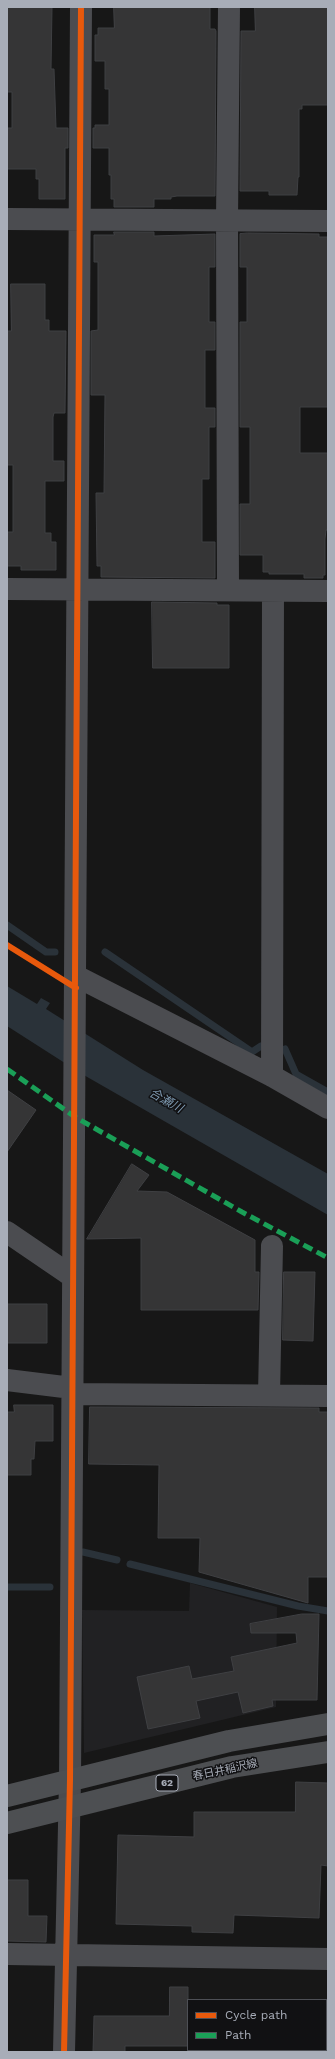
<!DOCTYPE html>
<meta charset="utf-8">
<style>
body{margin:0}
#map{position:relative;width:335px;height:2059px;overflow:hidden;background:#171717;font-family:"Work Sans",sans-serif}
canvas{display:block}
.frame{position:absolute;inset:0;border:8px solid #a8adb8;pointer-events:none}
.legend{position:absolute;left:187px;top:1999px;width:140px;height:52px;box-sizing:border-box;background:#111113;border:1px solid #4d4f55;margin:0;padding:5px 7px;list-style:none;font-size:12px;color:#a8adb8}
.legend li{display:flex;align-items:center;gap:8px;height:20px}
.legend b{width:20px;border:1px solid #4d4f55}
</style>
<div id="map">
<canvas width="335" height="2059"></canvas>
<div class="frame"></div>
<ul class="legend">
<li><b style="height:5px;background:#e8590c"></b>Cycle path</li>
<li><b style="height:5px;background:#1a9f57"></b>Path</li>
</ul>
</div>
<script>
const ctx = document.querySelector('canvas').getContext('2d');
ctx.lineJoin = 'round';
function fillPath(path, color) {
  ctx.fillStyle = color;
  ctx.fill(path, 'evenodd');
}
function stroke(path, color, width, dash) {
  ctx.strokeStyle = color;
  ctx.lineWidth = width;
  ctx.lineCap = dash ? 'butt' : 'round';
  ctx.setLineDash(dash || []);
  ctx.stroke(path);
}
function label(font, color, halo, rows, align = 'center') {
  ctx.font = font + ' "Work Sans","Noto Sans JP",sans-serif';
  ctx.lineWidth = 3;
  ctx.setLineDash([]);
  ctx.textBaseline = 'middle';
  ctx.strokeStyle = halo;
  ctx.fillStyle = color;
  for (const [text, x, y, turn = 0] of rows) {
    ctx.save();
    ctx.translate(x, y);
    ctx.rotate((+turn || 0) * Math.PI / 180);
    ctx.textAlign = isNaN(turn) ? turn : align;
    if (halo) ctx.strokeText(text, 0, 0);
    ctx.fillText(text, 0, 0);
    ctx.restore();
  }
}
const built = new Path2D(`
 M190,1583l87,24 -1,100 -192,46 -2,-143 107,1z`);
const water = new Path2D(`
 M7,986l30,18 4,-6 9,5 -4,6 97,61 185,104v41l-246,-141 -75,-48z`);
const stream = new Path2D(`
 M7,925l39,27h9
 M105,952l147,100 9,-6
 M285,1049l11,25 32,18
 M83,1552l34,8
 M130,1564l168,42 30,5
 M7,1587h43`);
const building = new Path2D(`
 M7,7h45l-1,62h3l2,59h12v20h-3v51h-26v-20h-3v-10h-29v-41h5v-36h-4z
 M114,7h96v22h5l1,2 -1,165h-38l-6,1v2h-17v8h-40v-8h-3v-24h-2v-27h-16v-20h2v-3h14v-36h-4v-28h-10v-26h3v-7h16z
 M255,7h73v98h-26v4h-3v68h-1l-1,18h-28v-4h-29l1,-160h14z
 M114,232h40v4l61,-2v33h-6v55h6v28h-10v58h10v19h-6v52h-7v63h13v36l-114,-1v-11h-4l-1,-73h8l1,-98h-14v-64l7,-1v-68h-4v-27h20z
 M248,233l71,1v3h9v170h-28v46h28v77h-2l-1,9v36h-2v3h-19v-4h-35v-2h-6v-17h-23v-51h10v-77h-10v-105h7v-55h-7v-33z
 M11,284h34v36h4v11h17l-1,82h-11l-1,4v44h11v20h-19v52h6v9h5v28h-35v-4h-14v-34h6v-67h-6v-134h4z
 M152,602l65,1v2h12v63h-76z
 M7,1090l29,20 -29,42z
 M132,1164l17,11 -12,16 30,1 88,48v32h4l-1,38h-117v-72l-54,1z
 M284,1272h31l-2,69 -30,-1z
 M7,1304h40v39h-40z
 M14,1405h39v36h-18l-1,18h-3v16h-24v-63h7z
 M90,1407l229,1v4h9v165h-20v26l-109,-31 1,-34h-42l1,-73 -70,-1z
 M302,1614h17l-2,86h-45l1,6 -30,7 -5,-21 -42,9 4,17 -52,11 -11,-52 52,-11 3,13 42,-8 -3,-14 66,-14 -1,-10h-45l-1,-9z
 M296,1782l32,1v83l-7,-1 -2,53 -85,-3 -1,18 -41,-1v-6l-76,-2 2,-89 76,2v-25h101z
 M7,1880h21v36h19l-1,26 -39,-1z
 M170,1987h18v59h-63v6h-32l1,-36h75z`);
const minor = new Path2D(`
 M7,219l321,2
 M7,589l321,2
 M228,590l-1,-370 2,-213
 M76,976l196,100 56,32
 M272,1076l1,-485
 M7,1232l66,45
 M7,1380l65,8
 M72,1394l256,2
 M269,1395l3,-149
 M7,1954l321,5
 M64,2052l6,-272 11,-1773`);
const major = new Path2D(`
 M7,1796l222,-55 99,-17
 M7,1823l225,-56 96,-15`);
const quiet = new Path2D(`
 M7,1069l68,48 167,95 86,46`);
const cycleway = new Path2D(`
 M7,945l69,43
 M64,2052l6,-272 11,-1773`);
const shields = [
 [167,1783,22]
];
const shieldNames = [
 ["62",167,1783]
];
const streetNames = [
 ["春日井稲沢線",225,1770,-12]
];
const waterNames = [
 ["合瀬川",166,1101,29]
];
fillPath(built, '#212123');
fillPath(water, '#2a3239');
stroke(stream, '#2a3239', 7);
fillPath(building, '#353536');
stroke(building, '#3f4043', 1);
stroke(minor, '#4b4c50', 22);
stroke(major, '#4d4f52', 22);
stroke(quiet, '#1a9f57', 5, [10, 5]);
stroke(cycleway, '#e8590c', 6);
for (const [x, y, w] of shields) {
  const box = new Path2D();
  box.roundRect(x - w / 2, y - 8, w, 16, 3);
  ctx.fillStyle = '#111113';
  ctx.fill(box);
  stroke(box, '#a8adb8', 1);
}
label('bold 10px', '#a8adb8', null, shieldNames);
label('11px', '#a8adb8', '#111113', streetNames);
label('italic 12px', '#7f9bb3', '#111113', waterNames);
</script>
